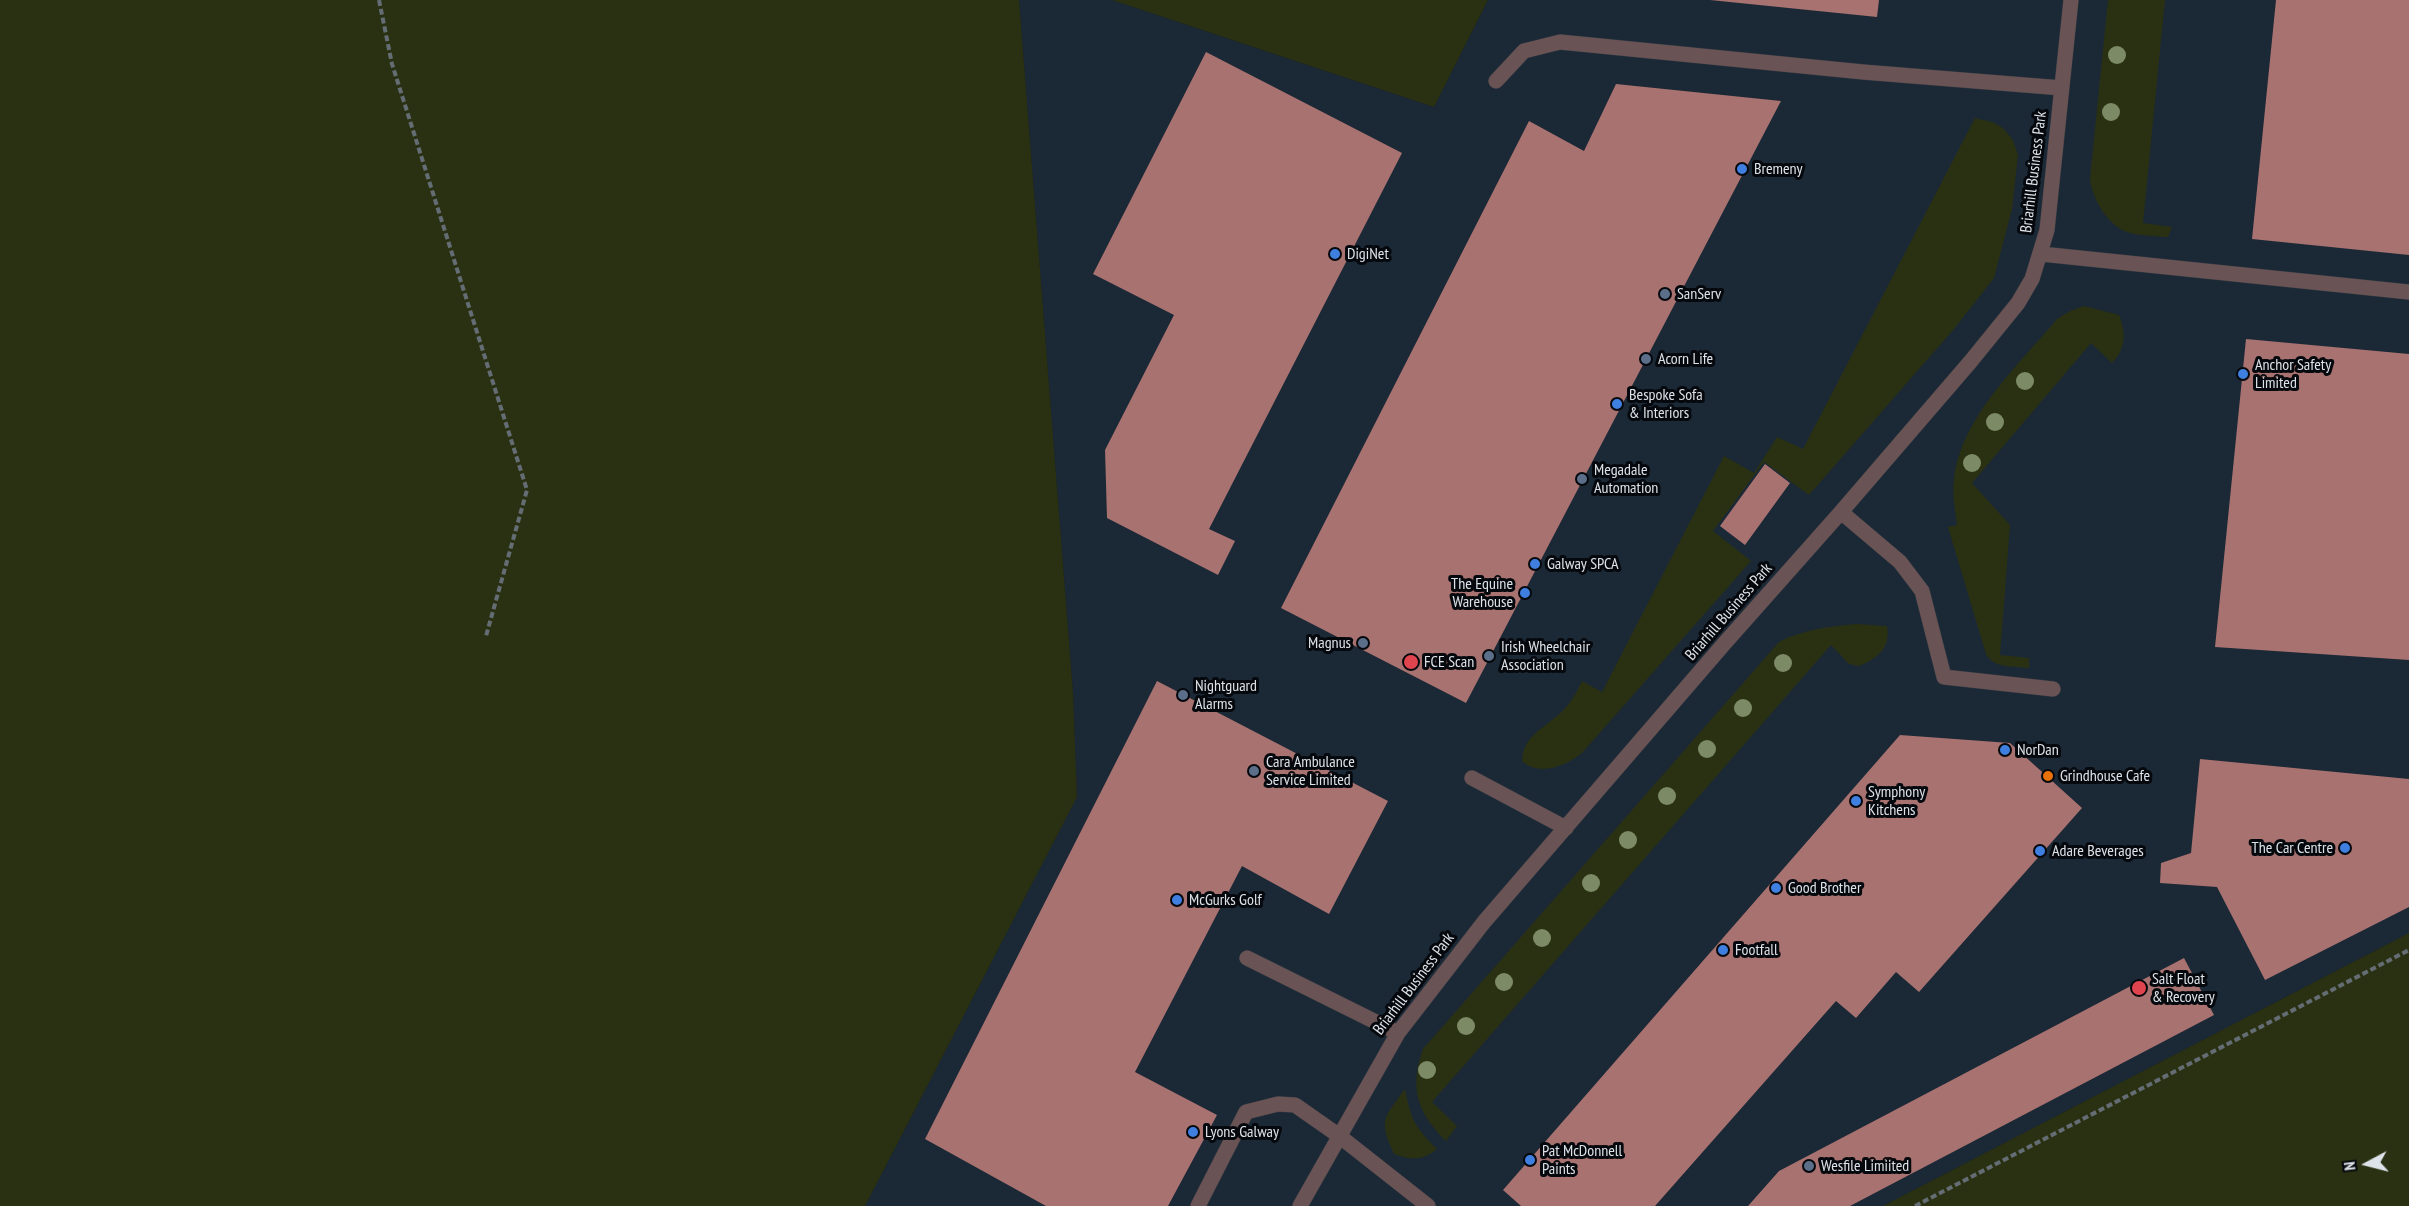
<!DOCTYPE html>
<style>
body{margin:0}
#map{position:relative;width:2409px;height:1206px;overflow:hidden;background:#171f28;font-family:"PT Sans Narrow",sans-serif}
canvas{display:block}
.north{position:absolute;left:2337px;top:1134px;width:60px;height:60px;-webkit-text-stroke:4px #05080c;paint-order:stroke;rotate:263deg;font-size:16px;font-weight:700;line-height:24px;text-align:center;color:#dde3e9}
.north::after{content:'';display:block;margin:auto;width:21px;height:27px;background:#dde3e9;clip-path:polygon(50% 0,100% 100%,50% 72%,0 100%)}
</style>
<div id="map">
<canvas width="2409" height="1206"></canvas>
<div class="north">N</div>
</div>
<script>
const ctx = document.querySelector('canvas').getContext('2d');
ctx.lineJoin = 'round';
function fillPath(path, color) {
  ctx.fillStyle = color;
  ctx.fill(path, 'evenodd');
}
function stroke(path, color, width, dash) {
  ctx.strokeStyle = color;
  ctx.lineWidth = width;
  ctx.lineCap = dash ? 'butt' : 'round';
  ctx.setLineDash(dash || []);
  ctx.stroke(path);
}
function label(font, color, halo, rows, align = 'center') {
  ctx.font = font + ' "PT Sans Narrow",sans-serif';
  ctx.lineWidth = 6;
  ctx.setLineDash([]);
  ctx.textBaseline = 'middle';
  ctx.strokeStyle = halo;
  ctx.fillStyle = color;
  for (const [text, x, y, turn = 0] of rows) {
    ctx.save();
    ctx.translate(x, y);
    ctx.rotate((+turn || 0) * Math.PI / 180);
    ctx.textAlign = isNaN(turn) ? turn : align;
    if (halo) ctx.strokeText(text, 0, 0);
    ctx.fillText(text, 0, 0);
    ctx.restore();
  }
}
const built = new Path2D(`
 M1019,0h93l322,107 54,-107h921v933l-526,273h-1018l212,-409 -4,-104z`);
const green = new Path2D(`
 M0,0h1019l54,693 4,104 -212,409h-865z
 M1112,0h376l-54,107z
 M2108,0h57l-22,223 29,4 -4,10c-12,-1 -26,-1 -38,-4 -21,-5 -38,-34 -40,-54z
 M1975,118l17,4 11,6 10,12 5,15 -6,54 -18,69 -40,51 -145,166 -45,-33 -51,69 38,30 -169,192c-16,13 -43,24 -60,8 1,-24 19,-31 36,-46 11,-9 18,-21 24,-34l20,11 122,-236 30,17 23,-36 26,12z
 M2084,306l35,9c7,18 7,34 -7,48l-21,-20 -119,140 38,42 -10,130 29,3v10c-15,-2 -35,1 -43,-14l-38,-127 9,-2c-2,-15 -5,-31 -3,-46 7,-62 65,-114 103,-160l13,-8z
 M1856,624l31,2c4,22 -9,32 -28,40l-10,-2 -18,-19 -399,457 25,24 -11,15c-29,-28 -37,-54 -23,-92l356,-407c25,-13 49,-15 77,-18z
 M2409,933v273h-526z
 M1405,1089c6,31 10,38 32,60 -14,12 -27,11 -43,5 -16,-35 -10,-36 11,-65z`);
const building = new Path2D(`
 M1710,0h169l-2,17z
 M2276,0h133v255l-157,-16z
 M1206,52l196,101 -193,376 26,12 -17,34 -111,-57 -2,-68 69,-135 -81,-41z
 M1616,84l165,17 -315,602 -185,-95 248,-487 55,30z
 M2246,339l163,15v306l-194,-13z
 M1765,464l25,19 -45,62 -25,-19z
 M1157,681l231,120 -59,113 -87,-48 -107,206 82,43 -49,91h-122l-121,-67z
 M1900,735l110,8 72,65 -163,184 -23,-20 -40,46 -20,-17 -181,205h-134l-18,-16z
 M2200,759l209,20v128l-144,73 -48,-93 -57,-4 1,-20 30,-10z
 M2184,958l30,57 -364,191h-102l31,-35z`);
const path = new Path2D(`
 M379,0l13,64 135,426 -41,146
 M1915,1206l494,-256`);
const minor = new Path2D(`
 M1496,81l28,-30 36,-9 303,30 199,16
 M2041,254l368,38
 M1841,512l59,50 22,29 22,86 109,12
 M1472,778l94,50
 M1247,958l151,75
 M1198,1206l48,-94 32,-8 17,1 43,30 90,71
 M1300,1206l98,-173 86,-111 239,-277 118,-133 130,-151 47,-58 14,-24 15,-49 24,-230`);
const trees = [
 [2117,55],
 [2111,112],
 [2025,381],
 [1995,422],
 [1972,463],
 [1783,663],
 [1743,708],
 [1707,749],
 [1667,796],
 [1628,840],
 [1591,883],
 [1542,938],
 [1504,982],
 [1466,1026],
 [1427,1070]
];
const markers = [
 [1742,169,6,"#3f7fe0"],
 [1335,254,6,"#3f7fe0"],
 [1665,294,6,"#5c6f8a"],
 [1646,359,6,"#5c6f8a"],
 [2243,374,6,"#3f7fe0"],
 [1617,404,6,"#3f7fe0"],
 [1582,479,6,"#5c6f8a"],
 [1535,564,6,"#3f7fe0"],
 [1525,593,6,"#3f7fe0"],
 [1363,643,6,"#5c6f8a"],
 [1489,656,6,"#5c6f8a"],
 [1411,662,8,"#e0444e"],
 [1183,695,6,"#5c6f8a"],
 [2005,750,6,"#3f7fe0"],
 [1254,771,6,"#5c6f8a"],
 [2048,776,6,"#e8710a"],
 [1856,801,6,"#3f7fe0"],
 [2345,848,6,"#3f7fe0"],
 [2040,851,6,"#3f7fe0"],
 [1776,888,6,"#3f7fe0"],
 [1177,900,6,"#3f7fe0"],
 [1723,950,6,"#3f7fe0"],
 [2139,988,8,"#e0444e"],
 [1193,1132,6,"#3f7fe0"],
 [1530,1160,6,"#3f7fe0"],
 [1809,1166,6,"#5c6f8a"]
];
const poiNames = [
 ["Bremeny",1754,169],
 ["DigiNet",1347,254],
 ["SanServ",1677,294],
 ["Acorn Life",1658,359],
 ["Anchor Safety",2255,365],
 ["Limited",2255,383],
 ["Bespoke Sofa",1629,395],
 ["& Interiors",1629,413],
 ["Megadale",1594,470],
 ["Automation",1594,488],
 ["Galway SPCA",1547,564],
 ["The Equine",1513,584,"right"],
 ["Warehouse",1513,602,"right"],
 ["Magnus",1351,643,"right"],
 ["Irish Wheelchair",1501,647],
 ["Association",1501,665],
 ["FCE Scan",1424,662],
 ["Nightguard",1195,686],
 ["Alarms",1195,704],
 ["NorDan",2017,750],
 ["Cara Ambulance",1266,762],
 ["Service Limited",1266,780],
 ["Grindhouse Cafe",2060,776],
 ["Symphony",1868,792],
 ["Kitchens",1868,810],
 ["The Car Centre",2333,848,"right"],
 ["Adare Beverages",2052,851],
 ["Good Brother",1788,888],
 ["McGurks Golf",1189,900],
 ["Footfall",1735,950],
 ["Salt Float",2152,979],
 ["& Recovery",2152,997],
 ["Lyons Galway",1205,1132],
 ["Pat McDonnell",1542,1151],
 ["Paints",1542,1169],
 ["Wesfile Limiited",1821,1166]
];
const streetNames = [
 ["Briarhill Business Park",2034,172,-83],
 ["Briarhill Business Park",1729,612,-49],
 ["Briarhill Business Park",1414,984,-53]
];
fillPath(built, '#1b2835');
fillPath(green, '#2a3113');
fillPath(building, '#a87270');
stroke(minor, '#333a43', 16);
stroke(path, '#656d74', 4, [6, 3]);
stroke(minor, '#6a5354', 15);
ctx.fillStyle = '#7d8a66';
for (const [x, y] of trees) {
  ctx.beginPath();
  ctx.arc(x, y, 9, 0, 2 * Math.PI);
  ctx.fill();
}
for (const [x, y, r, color] of markers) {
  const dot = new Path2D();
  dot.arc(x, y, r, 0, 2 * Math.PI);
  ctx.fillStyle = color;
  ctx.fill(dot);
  stroke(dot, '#05080c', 2);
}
label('16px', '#dde3e9', '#05080c', poiNames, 'left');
label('16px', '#dde3e9', '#05080c', streetNames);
</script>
